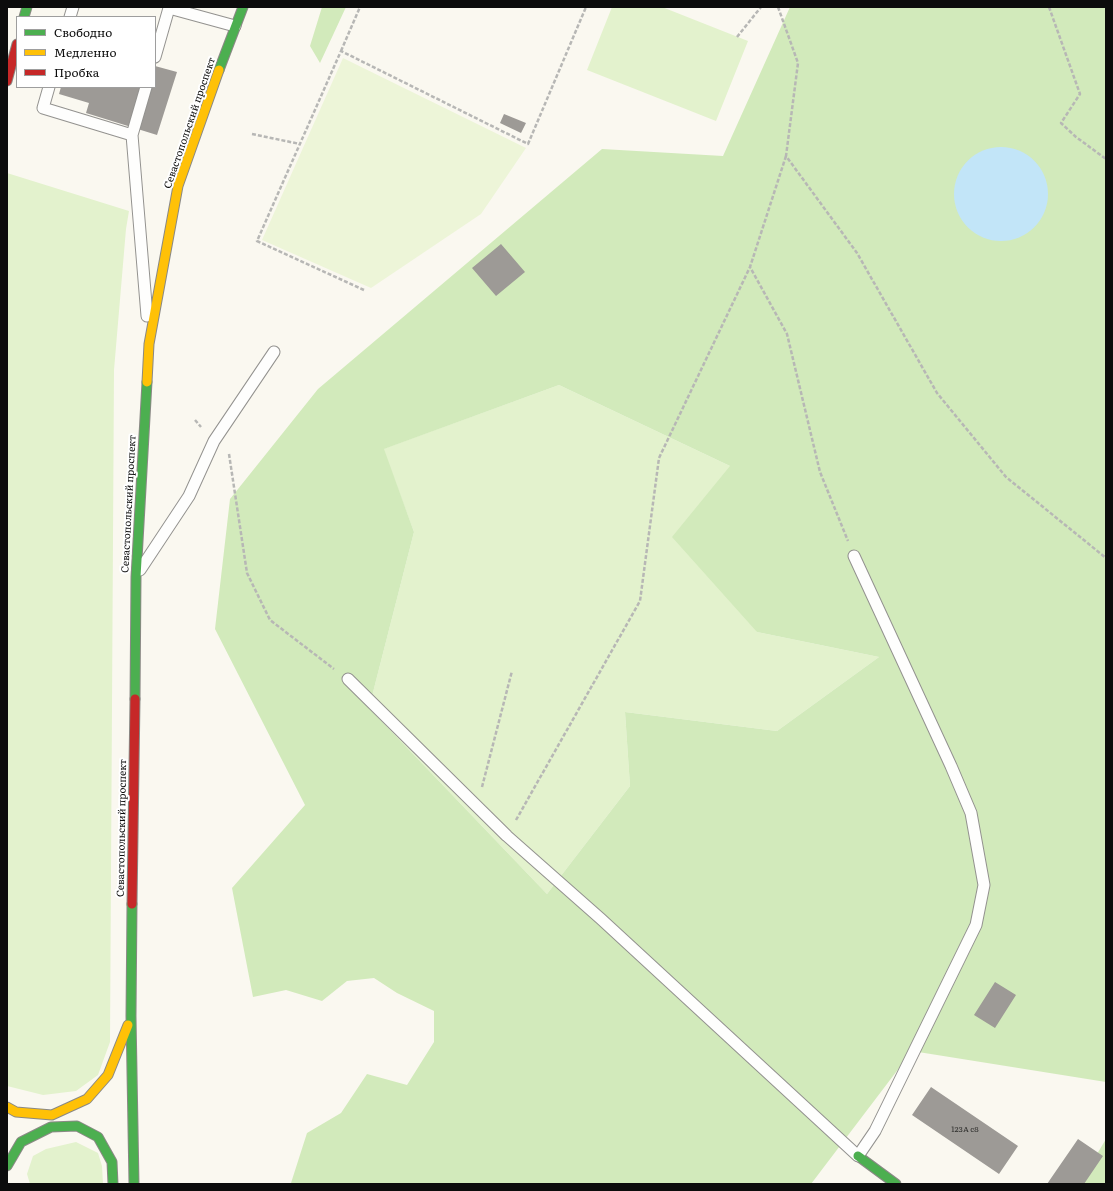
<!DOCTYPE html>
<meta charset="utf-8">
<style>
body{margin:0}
#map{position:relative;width:1113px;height:1191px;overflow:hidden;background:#faf8f0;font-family:Literata,serif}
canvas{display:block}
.frame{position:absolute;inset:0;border:8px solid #0c0c0c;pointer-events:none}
.legend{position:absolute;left:16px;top:16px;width:140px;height:72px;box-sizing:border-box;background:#fff;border:1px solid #9e9e9e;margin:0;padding:5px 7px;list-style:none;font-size:12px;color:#0c0c0c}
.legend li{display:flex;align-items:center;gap:8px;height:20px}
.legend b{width:20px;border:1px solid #9e9e9e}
</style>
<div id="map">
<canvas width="1113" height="1191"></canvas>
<div class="frame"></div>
<ul class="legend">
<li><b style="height:5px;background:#4caf50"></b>Свободно</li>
<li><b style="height:5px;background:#ffc107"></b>Медленно</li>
<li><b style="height:5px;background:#c62828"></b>Пробка</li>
</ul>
</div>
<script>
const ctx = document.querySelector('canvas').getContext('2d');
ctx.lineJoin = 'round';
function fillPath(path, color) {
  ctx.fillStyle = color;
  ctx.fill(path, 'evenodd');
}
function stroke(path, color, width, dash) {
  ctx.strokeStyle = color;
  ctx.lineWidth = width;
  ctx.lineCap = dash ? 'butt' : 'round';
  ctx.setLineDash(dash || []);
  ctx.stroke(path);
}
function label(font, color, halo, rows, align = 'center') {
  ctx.font = font + ' Literata,serif';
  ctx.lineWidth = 4;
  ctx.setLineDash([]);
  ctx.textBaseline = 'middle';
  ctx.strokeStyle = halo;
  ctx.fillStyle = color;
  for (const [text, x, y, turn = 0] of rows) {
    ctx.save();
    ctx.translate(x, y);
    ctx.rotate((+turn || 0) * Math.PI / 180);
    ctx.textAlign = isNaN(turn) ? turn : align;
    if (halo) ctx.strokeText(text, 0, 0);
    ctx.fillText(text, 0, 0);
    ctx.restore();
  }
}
const green = new Path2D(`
 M612,7h50l86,34 -32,80 -129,-51z
 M7,173l122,38 -3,18 -12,141 -4,672 -12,33 -22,16 -33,4 -36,-9z
 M559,385l171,81 27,166 122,25 -102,74 -152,-19 5,74 -83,108 -178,-186 45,-176 -31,-83z
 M76,1142l22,11 4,13 1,18h-73l-3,-10 6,-18 13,-7z`);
const forest = new Path2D(`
 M322,7h24l-26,56 -10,-17z
 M790,7h316v1075l-194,-31 -101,133h-521l1,-1 16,-50 34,-20 26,-39 40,11 27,-43v-31l-37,-18 -23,-15 -27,3 -25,20 -36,-11 -33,7 -21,-109 73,-83 -90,-176 15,-130 88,-110 284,-240 121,7zM559,385l171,81 -58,71 85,95 122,25 -102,74 -152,-19 5,74 -83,108 -178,-186 45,-176 -30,-83z
 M1106,1139v45h-27z`);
const pitch = new Path2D(`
 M343,58l183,90 -45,66 -110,74 -109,-48z`);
const water = new Path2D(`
 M954 194a47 47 0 1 1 94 0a47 47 0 1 1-94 0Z`);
const building = new Path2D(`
 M155,66l22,6 -20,63 -71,-22 3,-10 -30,-9 2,-7h94z
 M504,114l22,9 -5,10 -21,-10z
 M501,244l24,28 -29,24 -24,-28z
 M995,982l21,13 -21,33 -21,-13z
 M931,1087l87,59 -19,28 -87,-59z
 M1078,1139l25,17 -19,28h-37z`);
const path = new Path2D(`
 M778,7l20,56 -12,93 71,97 80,140 69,84 100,81
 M1049,7l31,87 -19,29 15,14 30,22
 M737,37l24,-30
 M341,51l19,-44
 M252,134l48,10
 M786,156l-36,111 37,67 33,138 28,69
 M364,290l-107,-49 84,-190 187,93 58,-137
 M195,420l6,7
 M229,454l18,119 23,47 64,49
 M482,787l30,-116
 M516,820l124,-219 19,-143 91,-191`);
const lane = new Path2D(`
 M70,17l3,-10
 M155,57l14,-49 66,18
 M49,87l-6,21 89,27
 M146,87l-14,48 15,181
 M140,570l49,-74 25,-55 60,-89
 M348,679l159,157 94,83 257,237 17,-25 101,-206 8,-40 -13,-72 -20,-47 -97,-210`);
const fast = new Path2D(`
 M24,17l3,-10
 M219,70l24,-63
 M135,699l1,-122 11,-195
 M132,904l-1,112 3,168
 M858,1156l38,28
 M7,1166l14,-24 30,-15 26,-1 21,11 14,25 1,22`);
const slow = new Path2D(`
 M147,382l2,-38 29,-158 41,-116
 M7,1107l9,5 36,3 35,-16 21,-24 20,-50`);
const jam = new Path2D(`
 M7,81l10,-37
 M132,904l3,-205`);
const numberNames = [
 ["123А с8",965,1130]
];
const streetNames = [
 ["Севастопольский проспект",190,123,-71],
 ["Севастопольский проспект",129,504,-87],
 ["Севастопольский проспект",122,828,-89]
];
fillPath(green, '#e3f2cd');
fillPath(forest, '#d2eabb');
fillPath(pitch, '#edf5d8');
fillPath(water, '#c2e5f8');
fillPath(building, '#9d9a96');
stroke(lane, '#93928f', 13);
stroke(fast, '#8a8985', 11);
stroke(slow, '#8a8985', 11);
stroke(jam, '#8a8985', 11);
stroke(path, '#b7b7b5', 2.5, [4, 2]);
stroke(lane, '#fefefd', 11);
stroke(fast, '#4caf50', 9);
stroke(slow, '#ffc107', 9);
stroke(jam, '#c62828', 9);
label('8px', '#30302e', null, numberNames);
label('10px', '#0c0c0c', '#fff', streetNames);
</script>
